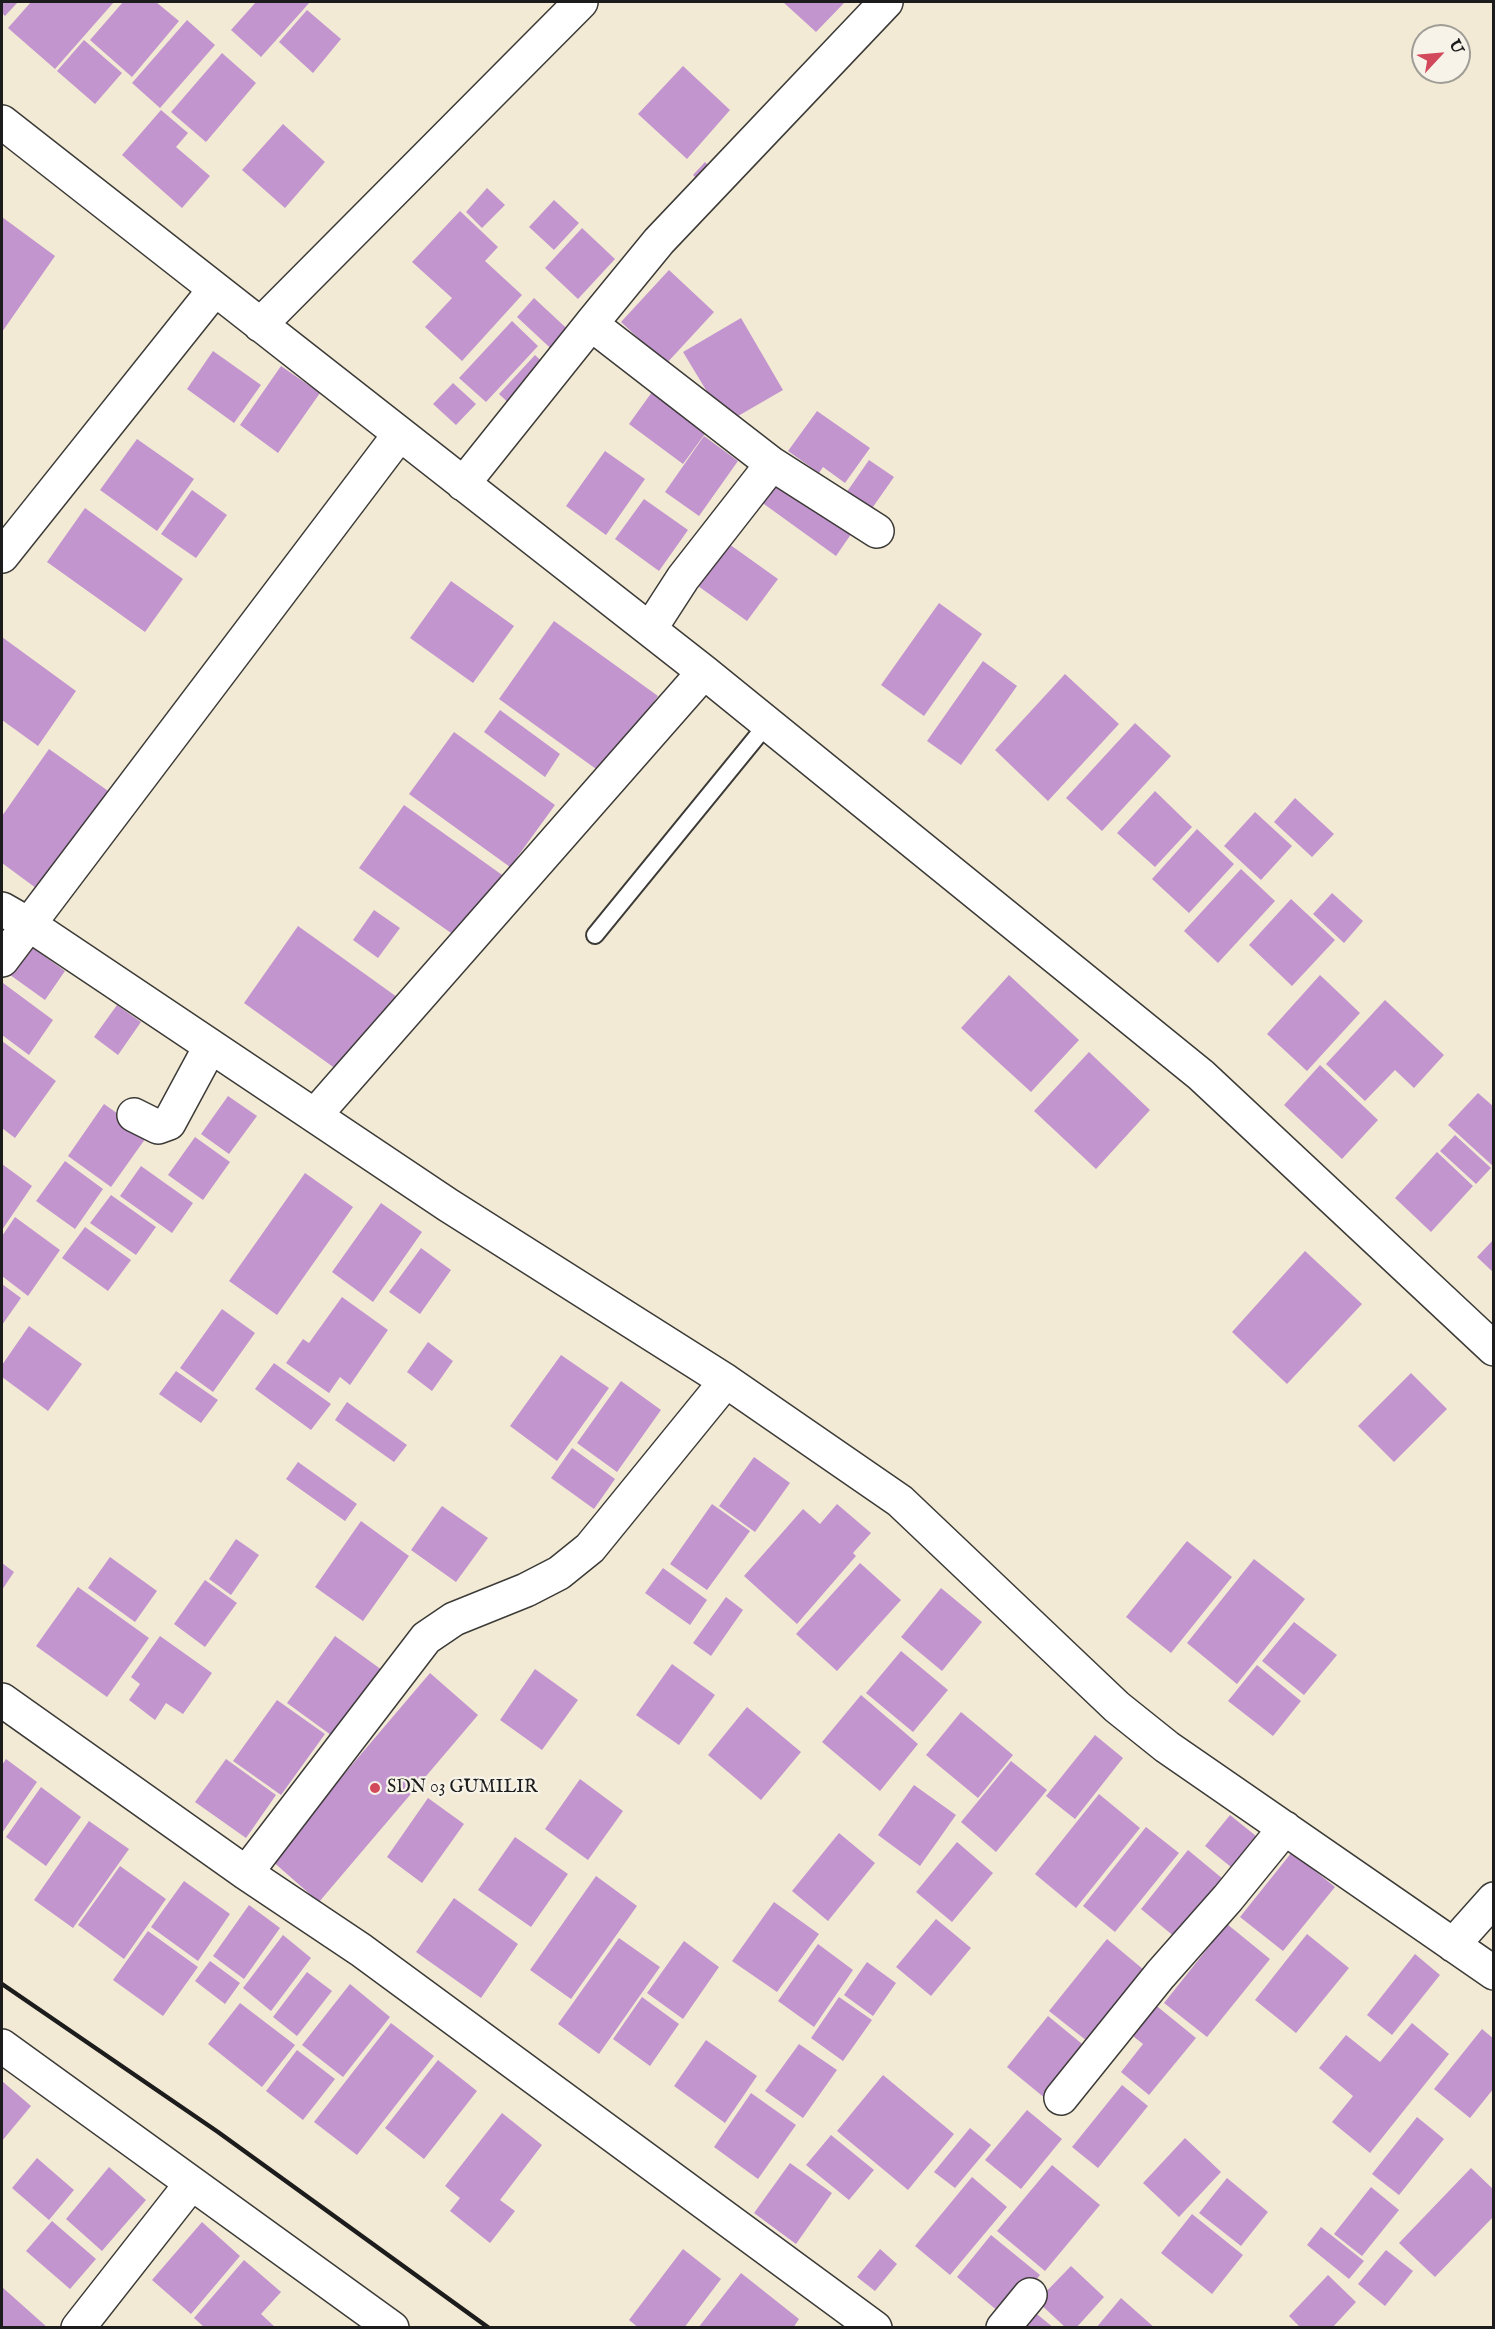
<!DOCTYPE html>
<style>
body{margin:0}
#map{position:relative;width:1495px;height:2329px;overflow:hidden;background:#f2ead4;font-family:"IM FELL English",serif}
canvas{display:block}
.frame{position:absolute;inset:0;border:3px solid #1c1c1c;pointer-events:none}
.north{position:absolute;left:1411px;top:24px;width:60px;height:60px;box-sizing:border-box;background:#f7f3e8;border:2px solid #9f9d96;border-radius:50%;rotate:64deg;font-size:16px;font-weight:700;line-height:24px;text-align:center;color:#1c1c1c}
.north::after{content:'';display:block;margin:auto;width:21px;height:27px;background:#d1495b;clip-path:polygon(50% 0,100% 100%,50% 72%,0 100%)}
</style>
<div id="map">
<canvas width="1495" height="2329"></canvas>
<div class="frame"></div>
<div class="north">U</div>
</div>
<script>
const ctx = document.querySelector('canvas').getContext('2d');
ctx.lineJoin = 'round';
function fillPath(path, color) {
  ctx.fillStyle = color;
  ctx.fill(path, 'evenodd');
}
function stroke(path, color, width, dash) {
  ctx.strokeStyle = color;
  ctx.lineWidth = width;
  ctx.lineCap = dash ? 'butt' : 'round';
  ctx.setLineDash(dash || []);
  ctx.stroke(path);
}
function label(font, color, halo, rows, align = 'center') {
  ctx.font = font + ' "IM FELL English",serif';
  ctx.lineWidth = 4.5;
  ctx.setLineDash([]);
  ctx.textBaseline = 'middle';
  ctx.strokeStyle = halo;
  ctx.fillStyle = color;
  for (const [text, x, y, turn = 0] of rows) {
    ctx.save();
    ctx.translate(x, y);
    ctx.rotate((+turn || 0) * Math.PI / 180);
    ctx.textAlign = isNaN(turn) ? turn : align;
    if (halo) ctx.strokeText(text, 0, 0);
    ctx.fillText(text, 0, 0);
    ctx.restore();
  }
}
const building = new Path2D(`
 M2,2h16l-13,14 -3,-3z
 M31,2h83l-59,67 -47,-41z
 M123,2h33l23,19 -47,56 -42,-37z
 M256,2h54l-49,55 -30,-27z
 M783,2h62l-29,30z
 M307,10l34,29 -28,34 -34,-31z
 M187,20l28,25 -55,63 -28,-25z
 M84,40l38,33 -27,31 -38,-33z
 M222,53l34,30 -50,59 -35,-30z
 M683,66l47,44 -43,49 -49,-45z
 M161,110l27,23 -12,14 34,29 -28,32 -60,-53z
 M283,124l42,38 -40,46 -43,-38z
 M705,162l9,9 -12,12 -9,-8z
 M487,188l18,17 -23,23 -16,-16z
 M554,200l25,23 -25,27 -25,-23z
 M460,211l38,36 -13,14 37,34 -60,66 -37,-34 27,-29 -40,-36z
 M2,217l53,39 -53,76z
 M582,228l33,31 -37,40 -33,-31z
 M669,270l45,42 -48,52 -45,-42z
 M534,298l43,40 -17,19 -43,-40z
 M741,318l42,72 -57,33 -43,-71z
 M512,321l26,25 -52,56 -27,-24z
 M213,351l48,34 -27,38 -47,-34z
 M535,355l16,15 -36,39 -16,-15z
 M281,366l39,27 -42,60 -38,-28z
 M453,383l23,21 -20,21 -23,-21z
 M652,392l55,39 -24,33 -54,-40z
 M817,411l53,37 -25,35 -22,-16 -4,6 -31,-22z
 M704,436l34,25 -39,55 -34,-24z
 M137,439l57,40 -37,52 -57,-41z
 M605,451l40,28 -39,56 -40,-29z
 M869,460l25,17 -26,37 -24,-18z
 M777,470l79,57 -20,29 -79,-57z
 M192,490l35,25 -31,43 -35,-24z
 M644,499l44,31 -29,41 -44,-32z
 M85,508l98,71 -38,53 -98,-70z
 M722,539l56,40 -31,42 -56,-40z
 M451,581l63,45 -41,57 -63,-45z
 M939,603l43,31 -58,82 -43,-31z
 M554,621l104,75 -55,78 -104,-75z
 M2,637l74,54 -38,55 -36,-26z
 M983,661l34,25 -56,79 -34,-24z
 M1065,674l54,50 -71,77 -53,-51z
 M500,710l60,44 -15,23 -61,-45z
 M1135,723l36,33 -69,75 -36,-33z
 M454,732l101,73 -45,62 -101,-73z
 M49,749l62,44 -71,98 -38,-28v-47z
 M1155,791l37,36 -37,40 -38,-34z
 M1295,798l39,36 -22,23 -38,-35z
 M404,805l101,72 -44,63 -102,-72z
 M1255,812l37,34 -31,34 -37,-34z
 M1197,829l37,35 -45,49 -37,-34z
 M1241,869l34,32 -57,62 -34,-32z
 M1332,893l31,28 -19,22 -31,-29z
 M1291,899l44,41 -43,46 -43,-41z
 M374,910l26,18 -22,30 -25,-18z
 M298,926l99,71 -54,77 -99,-71z
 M26,943l39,28 -20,29 -39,-28z
 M1009,975l70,65 -48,52 -70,-64z
 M1320,975l40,38 -53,58 -40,-37z
 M3,983l50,37 -24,35 -27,-20z
 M1385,1000l59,55 -30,33 -19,-18 -30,31 -39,-37z
 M117,1005l24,17 -23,33 -24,-18z
 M2,1041l54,40 -41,57 -13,-10z
 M1089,1052l61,58 -54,59 -62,-58z
 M1320,1065l58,55 -36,39 -58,-54z
 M1478,1093l16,14v60l-46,-42z
 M228,1096l29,20 -28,38 -28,-20z
 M104,1104l44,31 -37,52 -43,-31z
 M1455,1135l36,33 -15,16 -36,-33z
 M195,1137l35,25 -27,38 -35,-25z
 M1437,1152l36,34 -42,46 -36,-34z
 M65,1161l38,28 -28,40 -39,-28z
 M2,1164l30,22 -30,44z
 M141,1166l52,37 -21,30 -52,-37z
 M305,1173l48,34 -76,108 -48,-34z
 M111,1195l45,32 -20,28 -46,-32z
 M381,1203l41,29 -49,70 -41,-30z
 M15,1217l45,33 -32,46 -26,-20v-40z
 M85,1227l46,33 -23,31 -46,-33z
 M1494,1239v34l-17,-16z
 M421,1248l30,22 -31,44 -31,-22z
 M1305,1251l57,53 -75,80 -55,-52z
 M2,1284l19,14 -19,27z
 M342,1297l46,33 -38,55 -10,-8 -11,16 -43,-30 17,-24 6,4z
 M222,1309l33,24 -42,59 -33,-24z
 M29,1326l53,38 -34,47 -46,-34v-12z
 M428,1342l25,19 -21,30 -25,-19z
 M561,1355l48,33 -52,73 -47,-35z
 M274,1363l57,41 -20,26 -56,-41z
 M176,1371l42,29 -17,23 -42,-29z
 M1411,1373l36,36 -53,53 -36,-36z
 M621,1381l40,29 -44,62 -40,-29z
 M347,1402l60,43 -13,17 -59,-42z
 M572,1448l43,31 -21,30 -43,-31z
 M754,1457l36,26 -35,49 -36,-26z
 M298,1462l59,42 -12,17 -59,-42z
 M712,1504l38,27 -43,59 -37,-26z
 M837,1504l34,29 -18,20 3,3 -59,68 -53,-48 59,-67 17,15z
 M442,1506l46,32 -32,44 -45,-32z
 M361,1521l48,35 -46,65 -48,-34z
 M236,1539l23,16 -28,40 -22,-16z
 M1187,1541l45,36 -61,76 -45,-36z
 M110,1557l47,34 -22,31 -47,-34z
 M1254,1559l51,40 -68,85 -50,-41z
 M2,1563l12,9 -12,18z
 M860,1563l41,37 -64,71 -41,-37z
 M663,1568l44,32 -17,25 -45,-32z
 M205,1580l32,23 -32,44 -31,-23z
 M78,1587l71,51 -42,59 -71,-51z
 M941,1588l41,34 -40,49 -41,-34z
 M726,1597l17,13 -32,46 -18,-13z
 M1294,1622l43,33 -33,40 -42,-34z
 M160,1636l52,37 -29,41 -17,-11 -11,17 -26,-20 11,-16 -9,-7z
 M335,1636l47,34 -47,68 -48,-35z
 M901,1651l47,39 -35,42 -47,-39z
 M672,1664l43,31 -36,50 -43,-30z
 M1257,1665l44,36 -28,35 -45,-35z
 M535,1669l43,31 -36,50 -42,-30z
 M430,1673l48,42 -159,187 -48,-42z
 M861,1695l57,49 -38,47 -58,-49z
 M277,1700l48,34 -44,61 -48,-34z
 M747,1707l54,45 -40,48 -53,-45z
 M961,1712l52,43 -35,43 -52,-43z
 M1095,1735l28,23 -48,61 -29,-23z
 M6,1759l31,23 -35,51v-68z
 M226,1759l50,36 -30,43 -51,-36z
 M1011,1761l36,29 -51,62 -35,-30z
 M580,1779l43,32 -35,49 -43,-31z
 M914,1785l42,30 -36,51 -42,-31z
 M41,1787l40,30 -35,49 -40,-29z
 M1099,1794l41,34 -64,80 -41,-34z
 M428,1798l36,26 -42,59 -35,-26z
 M1230,1815l26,21 -25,31 -26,-21z
 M89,1821l40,28 -56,79 -39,-28z
 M1146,1827l33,26 -64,79 -32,-26z
 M839,1833l36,30 -47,58 -36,-30z
 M515,1837l53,37 -37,53 -53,-37z
 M957,1842l36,31 -41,49 -36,-30z
 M1188,1850l35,29 -47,59 -35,-29z
 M1292,1852l43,35 -52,64 -43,-34z
 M120,1866l46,33 -42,60 -46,-34z
 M596,1876l41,30 -66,93 -41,-29z
 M184,1881l46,33 -32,47 -47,-34z
 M454,1898l64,46 -37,54 -65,-46z
 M774,1902l45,32 -42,58 -45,-31z
 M249,1905l31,23 -36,51 -31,-23z
 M936,1919l35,29 -40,48 -35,-29z
 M1227,1924l43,35 -63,78 -43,-34z
 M148,1931l50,36 -35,49 -50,-36z
 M1307,1934l42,34 -53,65 -41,-33z
 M283,1935l28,23 -40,53 -28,-23z
 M619,1938l41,29 -61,87 -41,-30z
 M1107,1939l37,31 -57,71 -38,-30z
 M684,1941l35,26 -36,52 -36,-26z
 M818,1944l35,26 -39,57 -36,-26z
 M1415,1954l25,21 -48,60 -25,-20z
 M210,1961l30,22 -15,21 -30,-23z
 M867,1962l29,21 -23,33 -29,-21z
 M307,1972l25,19 -35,45 -24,-19z
 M350,1984l40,33 -47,60 -41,-32z
 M642,1997l37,27 -29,42 -37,-27z
 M839,1997l33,23 -29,41 -32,-23z
 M240,2003l55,42 -33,42 -54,-43z
 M1153,2003l43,35 -47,57 -28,-23 22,-28 -14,-11z
 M1048,2016l39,32 -41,51 -39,-32z
 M391,2023l43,33 -77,99 -43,-33z
 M1412,2023l37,31 -79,99 -38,-31 21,-26 -34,-28 27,-33 34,27z
 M1482,2029l12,10v49l-24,30 -36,-29z
 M706,2040l51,36 -32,47 -51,-37z
 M799,2044l38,26 -34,48 -38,-27z
 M297,2050l38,29 -32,41 -37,-29z
 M438,2060l39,31 -53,68 -39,-31z
 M883,2075l71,59 -46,56 -71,-59z
 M2,2081l29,25 -29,35z
 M1122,2085l26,21 -50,62 -26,-21z
 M751,2093l45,32 -38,54 -44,-32z
 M1027,2110l35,29 -41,50 -36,-29z
 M502,2113l40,32 -42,55 15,11 -25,32 -40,-32 10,-13 -15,-12z
 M1417,2117l27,22 -45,56 -27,-21z
 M970,2128l21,17 -36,43 -21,-16z
 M831,2135l43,35 -25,30 -43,-35z
 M1185,2138l36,34 -42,45 -36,-34z
 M37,2158l37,32 -25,30 -37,-32z
 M790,2163l42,30 -36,51 -42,-31z
 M1052,2165l48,40 -55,66 -48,-40z
 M109,2167l37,33 -44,51 -36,-32z
 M1471,2168l23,22v26l-59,61 -36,-34z
 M972,2177l35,30 -57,68 -35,-29z
 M1227,2178l41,34 -27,34 -42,-33z
 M1371,2187l28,23 -37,46 -28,-22z
 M1192,2214l51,41 -31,39 -51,-41z
 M52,2221l44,38 -26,30 -44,-38z
 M202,2222l38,34 -49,58 -39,-34z
 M1321,2227l43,34 -15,18 -42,-34z
 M991,2235l49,40 -35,42 -48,-40z
 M683,2249l38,30 -37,49h-45l-10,-8z
 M880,2249l17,15 -22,27 -18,-14z
 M1386,2250l27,21 -28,35 -27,-22z
 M244,2260l37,32 -20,22 15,14h-71l-11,-10z
 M1071,2266l33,31 -28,31h-10l-29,-27z
 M741,2273l58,46 -6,9h-95z
 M1328,2275l28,27 -24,26h-31l-12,-12z
 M2,2287l46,41h-46z
 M1121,2298l34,30h-59z
 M1027,2306l27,22h-44z`);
const lane = new Path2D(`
 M595,935l173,-212`);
const street = new Path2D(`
 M2,122l702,550 497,403 293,274
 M260,325l321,-323
 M463,484l128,-160
 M877,531l-105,-67 -181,-140 68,-83 227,-239
 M2,556l213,-267
 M650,629l33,-51 89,-114
 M2,909l28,16 418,280 278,176 174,120 217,206 50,40 327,226
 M2,960l397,-525
 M134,1115l24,12 11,-4 41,-76
 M315,1115l389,-443
 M2,1700l244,173 115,77 514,378
 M246,1873l180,-235 28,-19 72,-29 33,-17 31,-25 136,-167
 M1453,1945l41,-46
 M2,2046l390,282
 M1061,2098l99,-123 68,-77 57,-70
 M78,2328l113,-144
 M1003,2328l27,-33`);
const rail = new Path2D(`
 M2,1984l216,148 271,196`);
const markers = [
 [375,1788,6,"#d1495b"]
];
const poiNames = [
 ["SDN 03 GUMILIR",387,1788]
];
fillPath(building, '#c395cf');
stroke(lane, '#3c3b38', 20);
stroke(street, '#3c3b38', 36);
stroke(lane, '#fff', 16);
stroke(street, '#fff', 33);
stroke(rail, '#1c1c1c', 4.5);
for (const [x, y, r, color] of markers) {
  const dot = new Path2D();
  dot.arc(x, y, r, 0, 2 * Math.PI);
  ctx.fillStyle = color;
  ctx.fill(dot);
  stroke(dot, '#f7f3e8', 2);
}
label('18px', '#1c1c1c', '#f7f3e8', poiNames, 'left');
</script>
